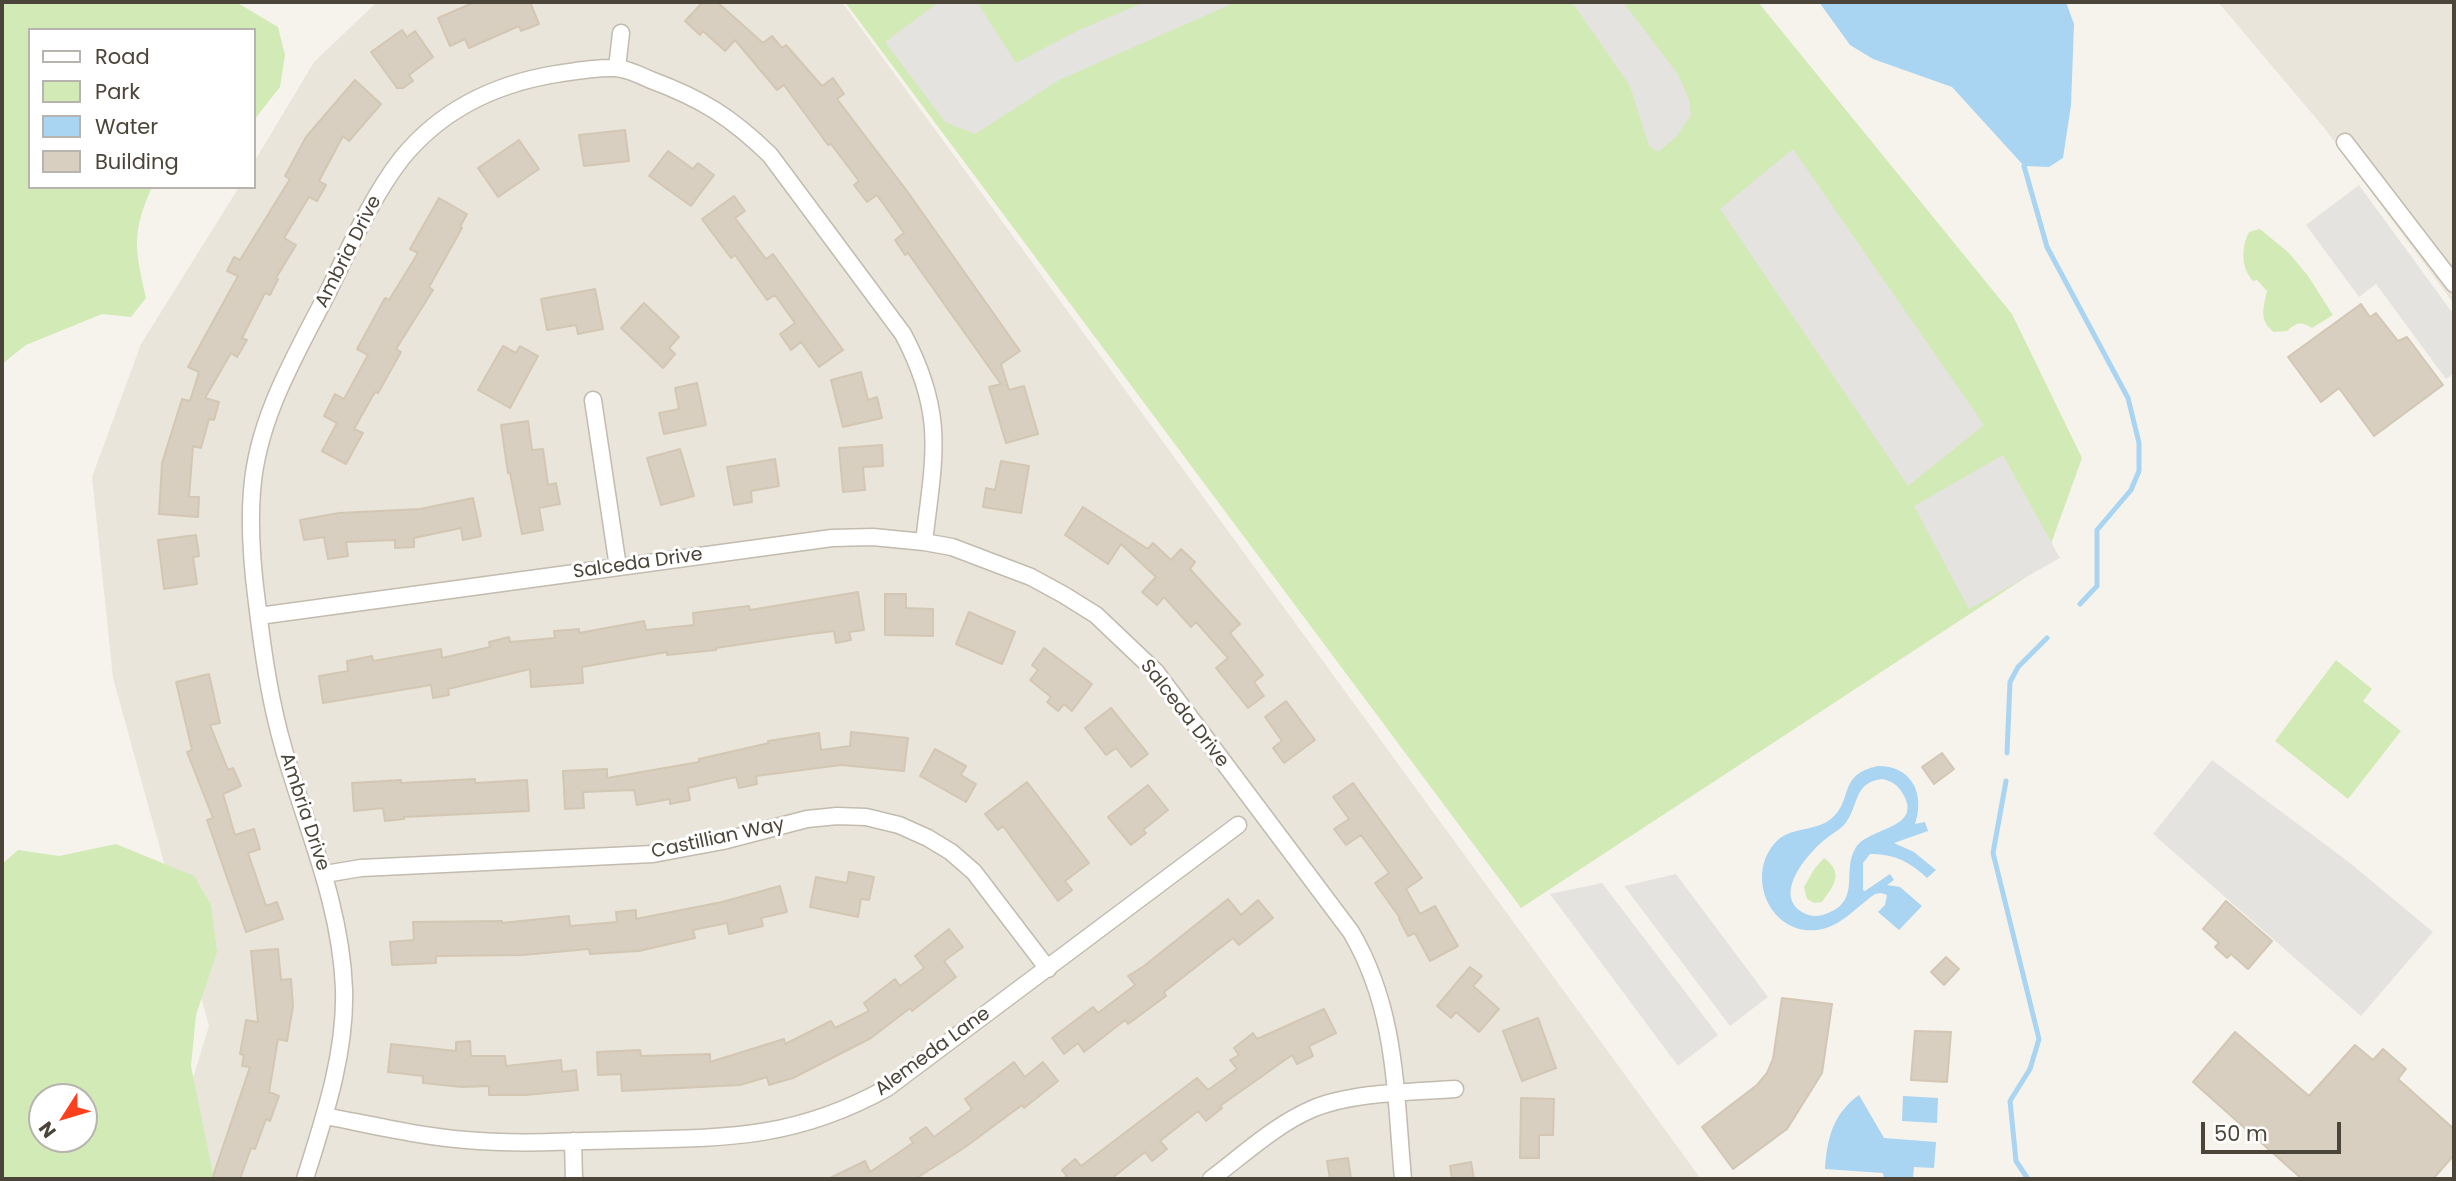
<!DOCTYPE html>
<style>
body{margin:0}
#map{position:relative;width:2456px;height:1181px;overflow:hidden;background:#f6f3ec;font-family:Poppins,sans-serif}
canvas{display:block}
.frame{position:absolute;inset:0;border:4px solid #4b4439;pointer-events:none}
.legend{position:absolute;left:28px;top:28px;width:228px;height:161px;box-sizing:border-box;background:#fff;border:2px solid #b7b4b0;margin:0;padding:9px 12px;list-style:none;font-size:21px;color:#4b4439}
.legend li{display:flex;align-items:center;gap:14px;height:35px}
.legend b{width:35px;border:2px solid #b7b4b0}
.north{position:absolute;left:28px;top:1083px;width:70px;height:70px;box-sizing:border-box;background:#fff;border:2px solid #b7b4b0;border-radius:50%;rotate:233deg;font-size:19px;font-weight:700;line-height:28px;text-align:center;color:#4b4439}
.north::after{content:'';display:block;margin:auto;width:24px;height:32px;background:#fc3f1d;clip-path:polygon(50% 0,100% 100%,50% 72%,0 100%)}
.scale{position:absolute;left:2201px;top:1122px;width:140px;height:32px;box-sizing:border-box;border:4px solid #4b4439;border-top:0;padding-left:9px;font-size:21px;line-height:24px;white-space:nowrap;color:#4b4439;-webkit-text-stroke:5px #fff;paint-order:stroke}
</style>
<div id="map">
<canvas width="2456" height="1181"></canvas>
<div class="frame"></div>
<ul class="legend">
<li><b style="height:9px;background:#fff"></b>Road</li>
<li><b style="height:19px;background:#d2eab5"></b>Park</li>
<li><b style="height:19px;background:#a9d4f2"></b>Water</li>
<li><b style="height:19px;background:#d8cfc1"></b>Building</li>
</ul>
<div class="north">N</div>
<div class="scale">50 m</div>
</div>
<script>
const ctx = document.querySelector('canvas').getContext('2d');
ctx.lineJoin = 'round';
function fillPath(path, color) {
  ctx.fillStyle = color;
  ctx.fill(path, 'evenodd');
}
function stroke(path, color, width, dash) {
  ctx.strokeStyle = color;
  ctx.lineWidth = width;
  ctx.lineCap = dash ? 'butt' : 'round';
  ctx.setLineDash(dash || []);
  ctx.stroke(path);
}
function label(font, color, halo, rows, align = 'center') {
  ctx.font = font + ' Poppins,sans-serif';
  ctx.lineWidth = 6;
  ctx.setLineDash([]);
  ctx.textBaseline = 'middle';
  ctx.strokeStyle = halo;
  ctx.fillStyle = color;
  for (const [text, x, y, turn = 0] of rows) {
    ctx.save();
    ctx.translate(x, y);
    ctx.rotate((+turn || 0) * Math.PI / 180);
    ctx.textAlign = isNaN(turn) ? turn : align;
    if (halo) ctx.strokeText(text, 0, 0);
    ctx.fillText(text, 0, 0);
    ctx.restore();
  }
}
const residential = new Path2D(`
 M377,2h465l859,1177h-1539l47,-153 -96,-348 -21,-201 49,-133 98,-157h15v-25l60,-100z
 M2218,2h236v302l-129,-175z`);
const green = new Path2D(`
 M2,2h234l42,25 7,28 -5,32 -26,33v-90h-224v157h122c-21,47 -17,62 -6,111l-15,19 -29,-3 -76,31 -24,19z
 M845,2h913l254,312 70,144 -39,108 -522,342z
 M2260,229l29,24 19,23 25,39 -21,13c-11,-7 -15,-6 -25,3l-13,1c-15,-11 -11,-23 -7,-41l-10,-11 -4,1c-12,-13 -12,-34 -4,-49z
 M2336,660l36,29 -9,12 38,30 -53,68 -73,-58z
 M116,844l78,32 17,29 6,47 -21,63 -5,51 22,108 -4,5h-207v-315l16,-14 41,6zM42,1097h42v42h-42z
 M1824,858c21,16 9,28 -2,44l-8,1 -7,-4 -3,-12 11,-19z`);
const parking = new Path2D(`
 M939,2h38l39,61 63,-33 66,-28h91l-177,78 -84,54 -30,-12 -60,-80z
 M1572,2h51l54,71 12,26 2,16 -15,22 -18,15 -9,-6 -19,-60z
 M1793,149l191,276 -76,61 -188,-277z
 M2359,185l95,130v58l-8,6 -70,-95 -17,13 -53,-72z
 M2003,455l57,103 -91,51 -55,-103z
 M2212,760l138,103 83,69 -72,84 -208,-182z
 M1676,874l92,123 -38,29 -106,-140z
 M1602,883l116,152 -40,31 -128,-172z`);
const water = new Path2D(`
 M1819,2h247l8,22 -3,81 -8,53 -14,9 -25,-1 -72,-79 -79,-28 -23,-14z
 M1878,766c35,0 47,29 37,58l10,-2 3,9 -34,12 20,9 22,18 -9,8c-16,-16 -35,-25 -57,-24l-7,9v27l2,1 25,-17 4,6 -7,5 13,2 22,19 -23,24 -21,-18 7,-7 2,-10 -6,-2 -6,1c-19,13 -34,33 -58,36 -47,5 -71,-53 -43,-86 16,-19 41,-11 58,-26 22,-19 5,-43 46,-52zM1882,779c10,2 16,6 21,15 21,36 -37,33 -48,55 -13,23 6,51 -27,64 -9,4 -18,4 -26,-1 -29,-18 5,-57 21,-71 7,-6 15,-10 21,-16 16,-19 8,-42 38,-46z
 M1859,1095l25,43 52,4 -2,26 -20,-1 -1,12h-29l-1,-6 -58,-4c2,-31 8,-55 34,-74z
 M1903,1096l35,2 -1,25 -35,-2z`);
const stream = new Path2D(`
 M2024,166l23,81 81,151 11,45v28l-8,19 -34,40v56l-17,18
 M2007,753l3,-71 8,-15 29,-29
 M2006,781l-13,72 46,186 -9,30 -20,32 6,60 12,18`);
const building = new Path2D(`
 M475,2h55l9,22 -18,7 -2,-5 -50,22 -4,-9 -15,7 -12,-28z
 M703,2h14l46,41 9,-7 10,12 4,-3 36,41 11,-8 11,16 -7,5 70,92 113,160 -19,13 8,26 15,-4 14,48 -32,9 -17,-56 12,-3 -93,-131 -3,2 -10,-15 9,-7 -27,-38 -10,7 -13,-17 5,-4 -28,-37 -3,1 -44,-60 -7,5 -42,-50 -10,11 -22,-20 -3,4 -15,-14z
 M402,30l5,7 8,-6 18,26 -24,18 4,6 -10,7h-6l-26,-36z
 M355,80l26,24 -32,37 -6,-5 -24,45 7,4 -9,16 -8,-4 -25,41 12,7 -20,33 2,1 -8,16 -5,-2 -23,45 5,2 -10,17 -6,-4 -26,45 14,4 -5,18 -5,-1 -8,29 -8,-2 -4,51h10l-1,20 -39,-3 3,-51 20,-64 8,2 9,-29 -11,-5 50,-91 -11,-5 7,-14 6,3 50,-81 -5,-3 21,-39z
 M625,130l4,31 -45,5 -5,-31z
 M519,140l20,29 -41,28 -20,-29z
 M668,151l25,18 5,-6 16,12 -23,31 -42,-30z
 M734,196l11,15 -10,7 31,41 7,-5 70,96 -24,17 -18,-25 -10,8 -11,-16 15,-11 -20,-28 -8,5 -32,-45 -4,3 -29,-39z
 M439,198l28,16 -7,13 2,1 -33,59 4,3 -37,59 5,3 -23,41 -3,-1 -21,37 9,4 -17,31 -24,-13 15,-28 -13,-7 11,-22 9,5 24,-44 -11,-6 28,-51 4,2 29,-47 -8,-4z
 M595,289l8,40 -25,5 -2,-9 -29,5 -6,-31z
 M644,303l35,34 -10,11 6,6 -12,14 -42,-40z
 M2361,304l9,13 6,-4 22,28 9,-4 36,48 -69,51 -35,-48 -18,14 -33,-45z
 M503,346l13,7 4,-7 18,10 -28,52 -32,-18z
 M861,372l7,28 9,-3 5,21 -39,9 -12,-47z
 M697,383l9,42 -42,9 -5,-21 20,-4 -4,-21z
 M528,421l4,29 11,-1 5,36 8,-2 4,21 -21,4 4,22 -21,4 -12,-61h-2l-7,-48z
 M882,445l1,21 -20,1 2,23 -22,2 -4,-44z
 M680,449l14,47 -33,9 -14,-47z
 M775,459l4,27 -28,5 1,11 -18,3 -7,-38z
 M1001,461l28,5 -8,47 -38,-6 3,-19 9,2z
 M473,498l8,38 -18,4 -2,-12 -47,10v9l-19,1v-8l-49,2 2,14 -20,3 -4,-22 -20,3 -4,-20 39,-7 81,-4z
 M1083,507l65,42 5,-6 18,17 10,-11 14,13 -5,7 50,55 -10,9 33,42 -9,7 10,14 -16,12 -32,-40 12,-10 -32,-36 -5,5 -27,-30 -7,8 -15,-13 14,-15 -35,-33 -13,20 -43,-29z
 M196,535l3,21 -6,1 4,27 -33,5 -6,-49z
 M858,592l6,38 -15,2 2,8 -15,3 -2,-12 -24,3 -94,14v2l-49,5v-3l-85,15 1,16 -52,4 -1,-18 -82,20 1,6 -16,3 -2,-13 -108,18 -4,-27 29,-5 -1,-10 25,-5 1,5 68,-12 1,9 48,-11 -1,-5 20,-5 1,5 45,-4 -1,-7 25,-2v4l65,-12 2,9 48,-5 -1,-12 56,-7 1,4z
 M885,594h21v14l27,1v27l-48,-1z
 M969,612l46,20 -13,32 -46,-20z
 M1044,648l48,36 -20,27 -8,-7 -6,7 -11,-9 4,-5 -21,-17 8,-10 -6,-5z
 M209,674l11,49 -10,2 18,45 5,-2 8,18 -18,8 12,41 19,-6 6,20 -12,4 18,53 11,-4 6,17 -37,13 -39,-112 6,-2 -26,-66 5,-2 -16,-68z
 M1286,701l29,39 -31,23 -11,-15 9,-7 -17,-24z
 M1111,708l37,46 -17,13 -15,-19 -10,7 -21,-27z
 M851,732l57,6 -4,33 -63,-6 -85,11 1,8 -18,4 -3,-11 -48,11 2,12 -20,4v-5l-33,6 -3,-15 -51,2 1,16 -19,1 -2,-38 44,-2v9l92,-16v-3l70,-16 -1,-2 51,-8 2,17 29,-4z
 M935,749l31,17 -5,9 15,9 -10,18 -46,-26z
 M1942,753l12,16 -20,15 -12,-17z
 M475,779v4l52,-3 2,31 -125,6v2l-19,2 -2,-13 -29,3 -2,-28 49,-3v3z
 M1027,782l62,81 -24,18 7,9 -14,11 -55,-75 -5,4 -13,-16z
 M1353,783l69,95 -16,11 14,25 15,-8 23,40 -28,15 -15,-28 -7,3 -9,-17 1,-1 -25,-35 14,-10 -28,-38 -15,10 -12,-16 15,-10 -16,-22z
 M1148,785l20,25 -25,20 3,3 -15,12 -23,-28z
 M849,872l25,5 -5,23 -8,-1 -3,18 -48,-10 6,-30 31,6z
 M780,886l7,26 -26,6 2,8 -34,8 -2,-11 -34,7 2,8 -56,13 -49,3 -1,-5 -66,6 -87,1v7l-44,2 -2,-23 24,-2 -1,-18 89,-1v2l67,-7 1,10 47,-4 -1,-10 20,-2v9l86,-17z
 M1228,899l13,16 17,-15 15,18 -34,27 -6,-7 -69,54 2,4 -38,28 -3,-4 -41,32 -6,-9 -14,11 -12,-16 41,-31 5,6 37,-28 -7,-9 16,-10z
 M2226,901l46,40 -24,28 -17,-15 -4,4 -12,-11 4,-4 -16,-14z
 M949,929l14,18 -19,14 12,16 -44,34 -2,-3 -39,30 -78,40 -24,7 -2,-8 -27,8 -118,6 -1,-17 -23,1 -1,-23 43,-2 1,6 69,-2v8l74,-23 1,5 46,-23 4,7 34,-17 -5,-8 31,-24 5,7 24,-18 -9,-12z
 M278,949l3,31 10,-1 2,27 -6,35 -9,-2 -9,53 10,4 -9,25 -4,-2 -11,30 -4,-1 -11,31h-28l38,-112 -8,-1 2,-11 -4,-1 6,-34 12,2 -7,-71z
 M1946,957l13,12 -15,16 -13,-13z
 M1470,967l12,9 -9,10 26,23 -20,23 -23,-20 -5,6 -14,-12z
 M1782,998l50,6 -10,69 -35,56 -54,40 -31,-42 55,-42 10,-12 6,-14z
 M1324,1009l12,24 -27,13 4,10 -16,8 -5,-9 -72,51 2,2 -16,13 -8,-10 -38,30 7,8 -15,12 -7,-9 -34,27h-48l4,-3 -5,-6 13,-11 6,7 116,-88 11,12 29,-21 -7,-9 9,-5 -5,-7 19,-15 4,6z
 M1538,1018l18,50 -34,13 -19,-50z
 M1915,1031l36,1 -4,50 -36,-2z
 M2235,1032l74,64 46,-51 18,15 10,-11 23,20 -8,10 56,50v26l-21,24h-131l-109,-97z
 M470,1041l1,15h34l1,10 55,-6 1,12 14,-2 2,20 -52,5h-37v-9l-27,1 -39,-4v-7l-35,-4 3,-28 65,7v-9z
 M1014,1062l11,15 18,-15 15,19 -34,27 -2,-3 -58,43 -49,31h-87l37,-18 5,11 43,-29 -3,-5 16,-11 8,10 38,-28 -7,-10z
 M1521,1098l33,1 -1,36h-14v23h-19z
 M1348,1158l3,21h-21l-3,-18z
 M1471,1162l3,17h-22l-2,-13z`);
const minor = new Path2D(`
 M617,68l4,-35
 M2345,142l109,142
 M593,400l25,167
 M259,616l573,-78 41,-1 51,5 28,5 79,30 33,18 32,20 60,57 195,260c46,78 44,160 52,247
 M325,874l36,-6 292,-14 70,-13 84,-22 30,-3 29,1 33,8 29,13 23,14 23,20 74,97
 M325,1116c47,9 93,20 141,24 52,5 107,1 159,0 101,-2 170,-1 262,-52l351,-263
 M573,1141l1,38
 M305,1179c19,-61 41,-125 39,-190 -3,-84 -37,-159 -60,-239 -14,-48 -21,-97 -27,-147 -5,-38 -8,-75 -5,-112 5,-71 42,-133 74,-195 23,-46 44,-97 76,-138 40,-49 93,-74 154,-84 19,-3 40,-7 60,-6 12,1 24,7 35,12 51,19 80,37 119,75l133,179c43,81 31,122 21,208
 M1211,1179c32,-24 64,-54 101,-70 40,-17 100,-17 143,-20`);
const streetNames = [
 ["Ambria Drive",349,252,-63],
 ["Salceda Drive",638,564,-8],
 ["Salceda Drive",1184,714,52],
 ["Ambria Drive",304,812,72],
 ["Castillian Way",718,839,-12],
 ["Alemeda Lane",933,1052,-36]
];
fillPath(residential, '#eae5da');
fillPath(green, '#d2eab5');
fillPath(parking, '#e5e3e0');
fillPath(water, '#a9d4f2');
stroke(stream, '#a9d4f2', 5);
fillPath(building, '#d8cfc1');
stroke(building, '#d3c7b4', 2);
stroke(minor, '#c2bbae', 19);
stroke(minor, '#fff', 16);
label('19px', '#4b4439', '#fff', streetNames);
</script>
